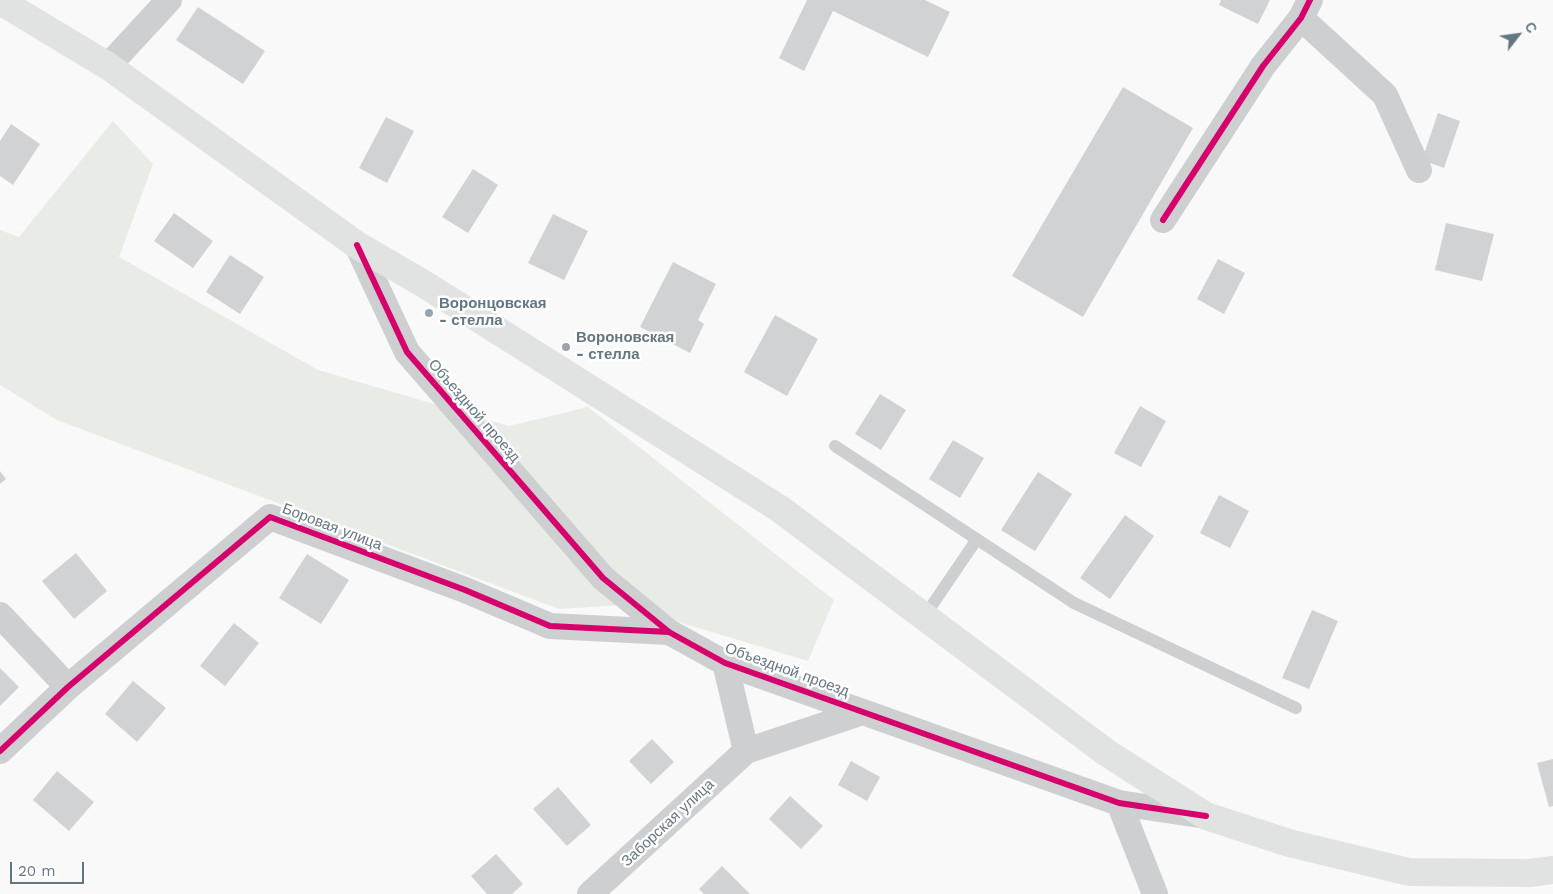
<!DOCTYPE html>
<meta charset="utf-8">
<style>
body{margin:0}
#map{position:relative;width:1553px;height:894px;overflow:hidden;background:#f9f9f9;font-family:"Work Sans",sans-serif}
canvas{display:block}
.north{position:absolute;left:1493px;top:10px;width:50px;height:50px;-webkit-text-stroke:4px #fff;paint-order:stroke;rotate:60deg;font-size:14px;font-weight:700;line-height:20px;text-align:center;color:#657683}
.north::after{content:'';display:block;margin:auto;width:18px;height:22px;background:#657683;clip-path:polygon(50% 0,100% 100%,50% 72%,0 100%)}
.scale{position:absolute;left:10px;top:862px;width:74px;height:22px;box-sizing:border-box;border:2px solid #657683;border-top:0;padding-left:6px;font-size:15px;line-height:18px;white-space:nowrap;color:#657683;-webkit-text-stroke:4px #fff;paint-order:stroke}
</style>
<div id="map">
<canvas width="1553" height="894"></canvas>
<div class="north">С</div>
<div class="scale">20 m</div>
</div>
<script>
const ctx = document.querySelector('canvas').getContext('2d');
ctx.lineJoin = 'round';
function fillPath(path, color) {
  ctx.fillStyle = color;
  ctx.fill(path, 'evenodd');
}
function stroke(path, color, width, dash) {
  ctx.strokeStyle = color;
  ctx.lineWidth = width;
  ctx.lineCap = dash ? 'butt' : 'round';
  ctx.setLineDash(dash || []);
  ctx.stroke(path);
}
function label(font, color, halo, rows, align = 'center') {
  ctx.font = font + ' "Work Sans",sans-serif';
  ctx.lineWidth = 5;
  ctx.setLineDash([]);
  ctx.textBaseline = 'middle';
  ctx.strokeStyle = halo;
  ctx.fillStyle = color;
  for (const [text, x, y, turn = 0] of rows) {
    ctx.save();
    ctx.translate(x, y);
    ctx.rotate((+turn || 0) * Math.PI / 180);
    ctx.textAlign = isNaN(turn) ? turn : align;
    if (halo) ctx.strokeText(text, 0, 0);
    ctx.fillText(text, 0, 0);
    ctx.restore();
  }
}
const green = new Path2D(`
 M113,121l40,43 -34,93 199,113 191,56 79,-19 246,193 -26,61 -186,-56 -63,4 -502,-189 -57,-35v-155l19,7z`);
const building = new Path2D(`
 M807,0h118l25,12 -22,45 -95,-46 -29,60 -25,-13z
 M1221,0h49l-12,24 -39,-19z
 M198,7l67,44 -22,33 -67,-44z
 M1123,87l70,41 -110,189 -71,-41z
 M1438,113l22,8 -16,47 -22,-8z
 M386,117l28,14 -27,52 -28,-15z
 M11,124l29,20 -27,41 -13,-9v-35z
 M473,169l25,16 -30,48 -26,-16z
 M174,213l39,28 -20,27 -39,-27z
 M553,214l35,17 -24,49 -36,-17z
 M1446,223l48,11 -12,47 -47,-11z
 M230,255l34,22 -24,37 -34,-22z
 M1218,259l27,14 -21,41 -27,-15z
 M673,262l43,22 -18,36 6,4 -14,29 -50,-26z
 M775,315l43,24 -31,57 -43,-24z
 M880,394l26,16 -25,40 -26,-16z
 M1140,406l26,15 -25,46 -27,-14z
 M953,440l31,18 -24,40 -31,-19z
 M0,471l6,8 -6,5z
 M1038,472l34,22 -37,57 -34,-21z
 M1219,495l30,16 -19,37 -30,-15z
 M1125,515l29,21 -44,63 -30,-21z
 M76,553l31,38 -33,28 -32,-38z
 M307,554l42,26 -28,44 -42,-26z
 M1312,610l26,11 -29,68 -27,-11z
 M234,623l25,20 -34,43 -25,-20z
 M0,668l19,19 -19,19z
 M133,681l33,27 -29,34 -32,-28z
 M652,739l22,23 -23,22 -22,-23z
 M1553,759v47l-4,1 -12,-44z
 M851,761l29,16 -13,24 -29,-16z
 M57,771l37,31 -25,29 -36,-31z
 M558,787l33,38 -24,21 -34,-37z
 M790,796l33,30 -22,23 -32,-30z
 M496,854l27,30 -11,10h-25l-16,-18z
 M722,866l28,28h-46l-5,-5z`);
const service = new Path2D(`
 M835,446l239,157 222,105
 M924,617l53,-78`);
const minor = new Path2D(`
 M1301,18l84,77 34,75
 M108,66l61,-66
 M1163,220l100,-154 38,-48 9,-18
 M357,245l50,107 196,226 66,54 56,31 394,140 87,13
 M0,615l68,72
 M725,663l21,88
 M0,751l68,-64 202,-170 195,73 85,36 119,6
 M1119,803l36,91
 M590,894l156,-143 117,-39`);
const secondary = new Path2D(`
 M0,1l108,65 249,179 67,39 356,225 327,244 99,63 83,27 120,29 120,1 24,-3`);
const cycleway = new Path2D(`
 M1163,220l100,-154 38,-48 9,-18
 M357,245l50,107 196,226 66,54 56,31 394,140 87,13
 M0,751l68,-64 202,-170 195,73 85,36 119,6`);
const markers = [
 [429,313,5,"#99a4ac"],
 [566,347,5,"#99a4ac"]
];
const poiNames = [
 ["Воронцовская",439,304],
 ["- стелла",439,321],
 ["Вороновская",576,338],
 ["- стелла",576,355]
];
const streetNames = [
 ["Объездной проезд",474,411,49],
 ["Боровая улица",332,527,21],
 ["Объездной проезд",787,670,20],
 ["Заборская улица",668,823,-43]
];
fillPath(green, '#e8ebe6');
fillPath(building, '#d0d2d3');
stroke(service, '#cecfd0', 12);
stroke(minor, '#cecfd0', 26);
stroke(secondary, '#e1e2e2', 28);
stroke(cycleway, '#d6006c', 6);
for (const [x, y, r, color] of markers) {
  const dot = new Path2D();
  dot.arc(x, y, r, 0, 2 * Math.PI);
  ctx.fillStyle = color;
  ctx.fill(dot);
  stroke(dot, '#fff', 2);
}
label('bold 15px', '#657683', '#fff', poiNames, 'left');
label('15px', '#657683', '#fff', streetNames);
</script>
